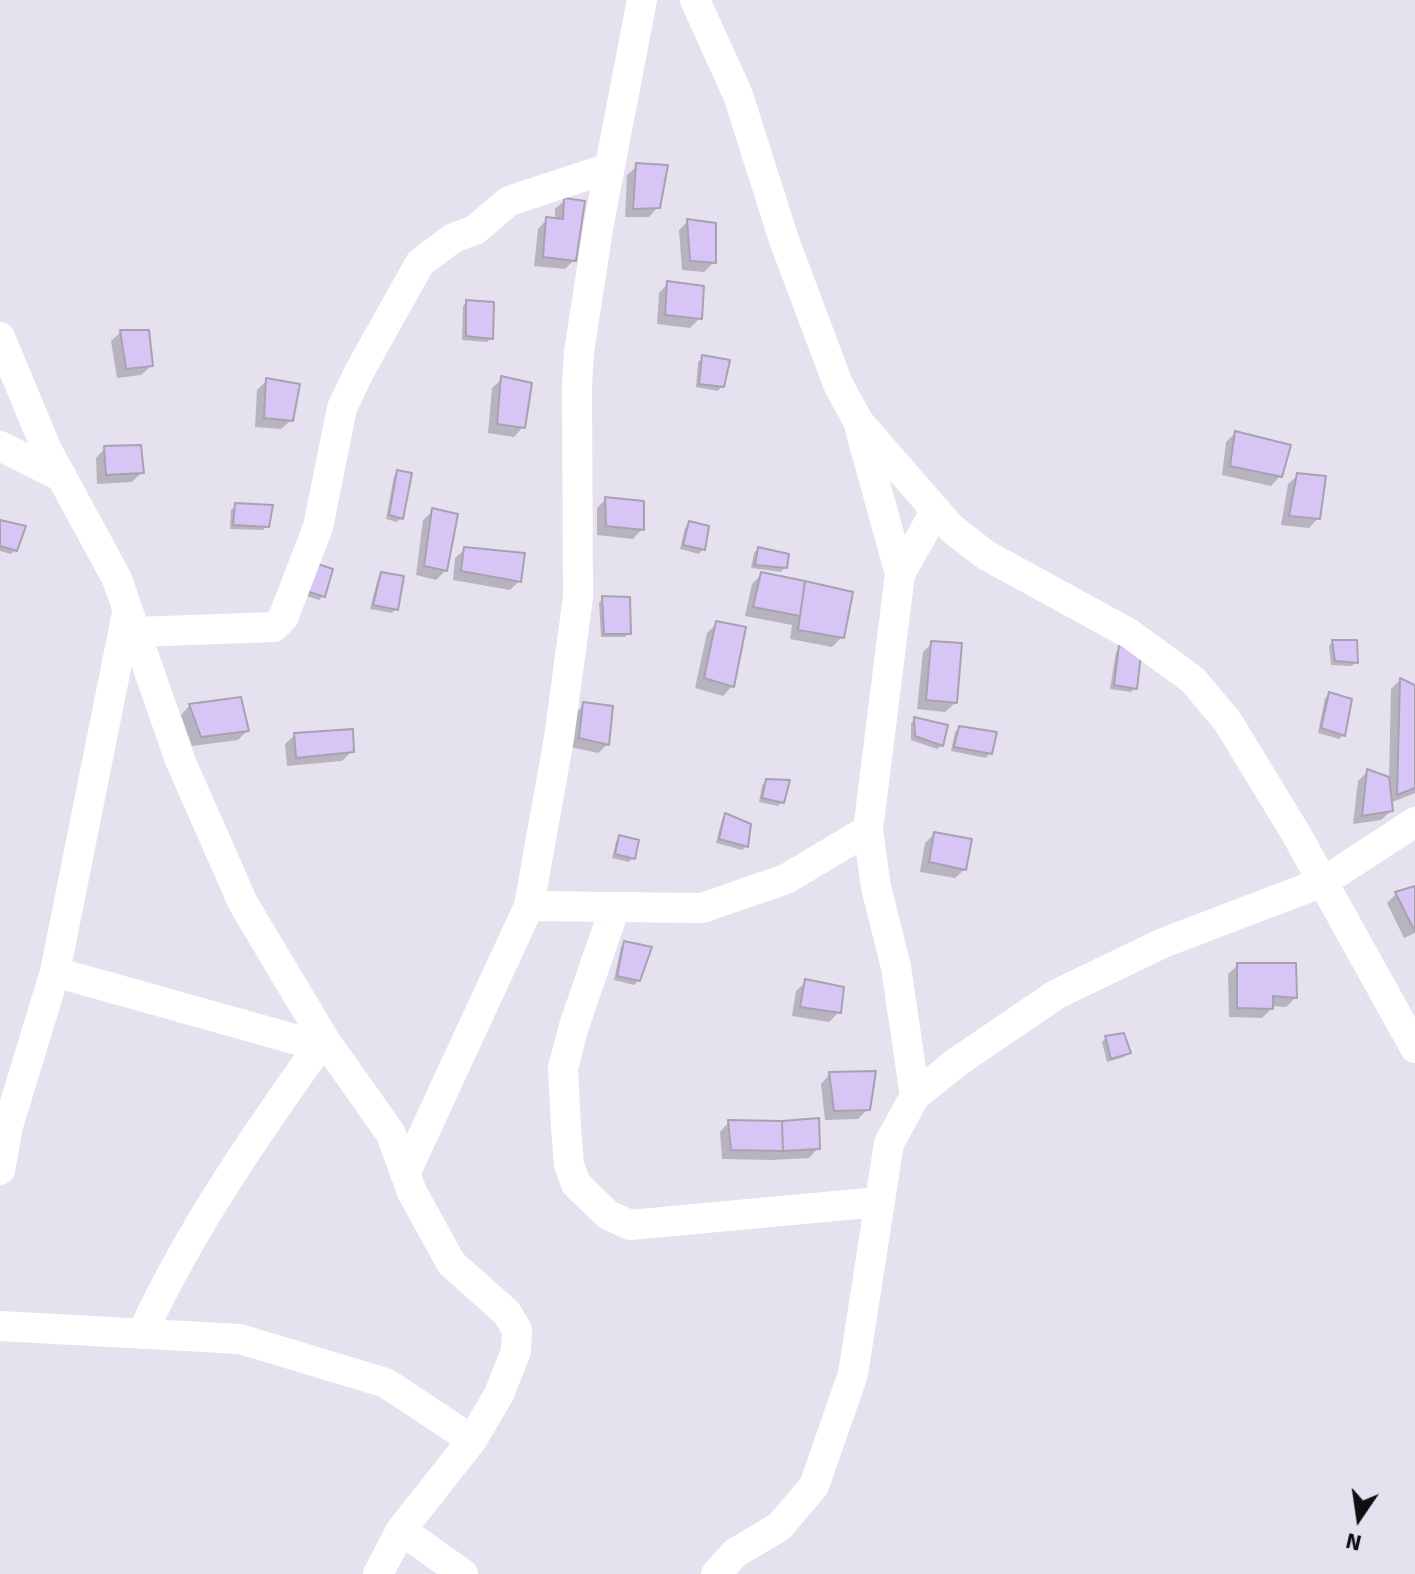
<!DOCTYPE html>
<style>
body{margin:0}
#map{position:relative;width:1415px;height:1574px;overflow:hidden;background:#e6e1ef;font-family:Signika,sans-serif}
canvas{display:block}
.north{position:absolute;left:1319px;top:1478px;width:80px;height:80px;-webkit-text-stroke:6px #e6e1ef;paint-order:stroke;rotate:193deg;font-size:22px;font-weight:700;line-height:32px;text-align:center;color:#100e13}
.north::after{content:'';display:block;margin:auto;width:28px;height:36px;background:#100e13;clip-path:polygon(50% 0,100% 100%,50% 72%,0 100%)}
</style>
<div id="map">
<canvas width="1415" height="1574"></canvas>
<div class="north">N</div>
</div>
<script>
const ctx = document.querySelector('canvas').getContext('2d');
ctx.lineJoin = 'round';
function fillPath(path, color) {
  ctx.fillStyle = color;
  ctx.fill(path, 'evenodd');
}
function stroke(path, color, width, dash) {
  ctx.strokeStyle = color;
  ctx.lineWidth = width;
  ctx.lineCap = dash ? 'butt' : 'round';
  ctx.setLineDash(dash || []);
  ctx.stroke(path);
}
const shadow = new Path2D(`
 M637,166l21,41 -9,10h-24l2,-42z
 M565,200l9,60 -9,9 -31,-3 4,-37 9,-10 8,1v-11z
 M688,221l26,41 -10,10 -22,-2 -3,-40z
 M668,283l32,35 -10,10 -33,-4 2,-31z
 M467,302l24,36 -4,4 -25,-2 1,-34z
 M121,332l30,34 -10,9 -24,3 -6,-37z
 M703,358l19,28 -4,5 -22,-4 2,-25z
 M502,379l21,48 -9,10 -26,-4 4,-45z
 M267,380l24,40 -10,9 -26,-2 2,-37z
 M1235,433l45,43 -9,10 -49,-11 4,-33z
 M105,448l37,24 -10,10 -35,2 -1,-26z
 M398,472l3,46 -4,4 -11,-3 8,-43z
 M1298,475l20,43 -9,10 -28,-3 7,-41z
 M606,499l36,30 -9,10 -36,-4v-27z
 M236,506l31,20 -4,4 -33,-1 1,-19z
 M433,511l12,60 -9,9 -20,-5 7,-55z
 M0,522l15,28 -4,4 -11,-3z
 M689,524l14,25 -4,5 -19,-5 5,-21z
 M465,549l54,32 -9,9 -57,-10 2,-22z
 M758,549l27,18 -4,5 -30,-4 3,-15z
 M312,564l11,32 -4,4 -19,-6z
 M382,574l14,35 -4,4 -22,-4 8,-31z
 M762,574l80,63 -10,10 -42,-8 2,-14 -47,-9 7,-32z
 M603,598l26,35 -4,4h-24l-2,-34z
 M717,623l26,6 -11,57 -9,10 -28,-8 12,-55z
 M1333,642l23,20 -4,4 -21,-1 -2,-19z
 M932,643l23,60 -10,9 -28,-3 6,-57z
 M1120,648l15,40 -4,4 -21,-3 6,-37z
 M1400,680l15,8v105l-25,10 1,8 -10,9 -28,4 5,-43 10,-10 21,8 2,-90z
 M1330,694l13,41 -4,4 -21,-6 7,-35z
 M190,705l57,26 -9,9 -46,6 -11,-31z
 M584,705l24,39 -10,9 -28,-6 4,-33z
 M915,719l27,26 -5,4 -26,-9v-17z
 M960,728l30,25 -4,5 -35,-7 4,-19z
 M295,735l57,16 -10,10 -55,5 -2,-22z
 M767,781l15,21 -4,4 -19,-4 3,-17z
 M726,815l20,31 -4,4 -26,-7 6,-24z
 M934,834l31,35 -10,9 -35,-6 5,-29z
 M620,837l13,21 -4,4 -17,-4 4,-16z
 M1415,888v45l-11,5 -17,-35 9,-9z
 M625,943l14,37 -5,5 -20,-5 7,-33z
 M1238,965l57,33 -9,9 -15,-1v3l-9,9 -33,-1 -1,-43z
 M806,982l33,30 -10,10 -37,-6 4,-25z
 M1106,1038l22,15 -4,4 -17,5 -5,-20z
 M830,1074l38,35 -10,10 -33,1 -4,-36z
 M729,1122l89,26 -9,10 -37,2 -50,-1 -2,-27z`);
const building = new Path2D(`
 M636,163l32,2 -8,43 -27,1z
 M564,198l21,3 -9,60 -33,-4 3,-40 17,2z
 M687,219l29,4v40l-26,-2z
 M667,281l37,5 -2,33 -37,-4z
 M466,300l28,2 -1,37 -27,-3z
 M120,330h29l4,36 -27,3z
 M702,355l28,5 -6,27 -25,-3z
 M501,376l31,7 -7,45 -28,-4z
 M266,378l34,6 -7,37 -29,-3z
 M1235,431l56,14 -9,32 -52,-11z
 M141,445l3,28 -38,2 -2,-29z
 M397,470l15,3 -9,46 -14,-4z
 M1297,473l29,3 -6,43 -31,-3z
 M605,497l39,4v29l-38,-4z
 M235,503l38,2 -4,22 -36,-2z
 M432,508l26,6 -11,57 -23,-5z
 M0,520l26,6 -9,25 -17,-5z
 M689,521l20,5 -4,24 -22,-5z
 M464,547l61,6 -4,29 -60,-11z
 M758,547l31,7 -2,14 -32,-3z
 M311,562l22,7 -8,28 -22,-7z
 M381,572l23,4 -6,34 -25,-5z
 M761,572l44,9 -5,35 -47,-9z
 M805,581l48,11 -9,46 -46,-8z
 M602,596l28,1 1,37h-27z
 M716,621l30,6 -12,60 -30,-9z
 M1332,640h25l1,23 -23,-2z
 M931,641l31,2 -5,60 -31,-3z
 M1119,645l22,9 -4,35 -23,-4z
 M1400,678l15,7v103l-18,7z
 M1329,692l23,7 -7,37 -24,-8z
 M241,697l8,34 -48,6 -12,-33z
 M583,702l30,4 -4,39 -30,-7z
 M914,717l34,8 -5,21 -28,-10z
 M959,726l38,6 -5,22 -38,-7z
 M353,729l1,23 -58,6 -2,-25z
 M1367,769l22,8 4,34 -31,5z
 M766,779l24,1 -6,23 -22,-5z
 M725,813l26,11 -3,23 -29,-8z
 M934,832l38,7 -6,31 -37,-8z
 M619,835l20,5 -4,19 -20,-5z
 M1415,886v44h-1l-19,-38z
 M624,941l28,6 -12,34 -23,-5z
 M1237,963h59l1,35 -24,-2v13l-36,-1z
 M805,979l39,8 -3,26 -41,-6z
 M1124,1033l7,20 -20,6 -6,-23z
 M876,1071l-6,39 -36,1 -5,-39z
 M819,1118l1,31 -37,2 -1,-30z
 M728,1120l54,1 1,30 -52,-1z`);
const minor = new Path2D(`
 M695,0l43,95 46,145 54,144 20,37 94,108 34,26 144,79 63,46 35,42 67,110 120,216
 M0,337l47,113 70,129 63,181 63,143 81,136 67,95 21,58 39,71 56,50 10,17 -1,21 -17,43 -27,46 -71,90 -23,44
 M860,429l40,145 -32,256 8,57 20,80 19,129
 M0,446l62,31
 M900,574l36,-64
 M135,632l139,-5 9,-9 35,-91 24,-119 17,-36 61,-109 33,-25 22,-8 34,-29 100,-33
 M529,906l173,2 84,-29 82,-49
 M615,907l-41,119 -11,42 3,59 3,38 7,19 32,31 22,10 249,-23
 M55,972l264,74
 M0,1170l8,-44 47,-154 72,-359
 M405,1174l124,-268 30,-168 19,-141 -1,-211 2,-34 20,-129 43,-223
 M0,1326l240,13 146,44 86,57
 M142,1334c48,-105 115,-201 182,-295
 M401,1530l62,44
 M716,1574l19,-21 44,-26 35,-41 39,-112 36,-231 26,-47 42,-34 100,-68 106,-51 160,-61 92,-60`);
fillPath(shadow, '#0003');
fillPath(building, '#d7c5f5');
stroke(building, '#a7a2b0', 2);
stroke(minor, '#fff', 30);
</script>
